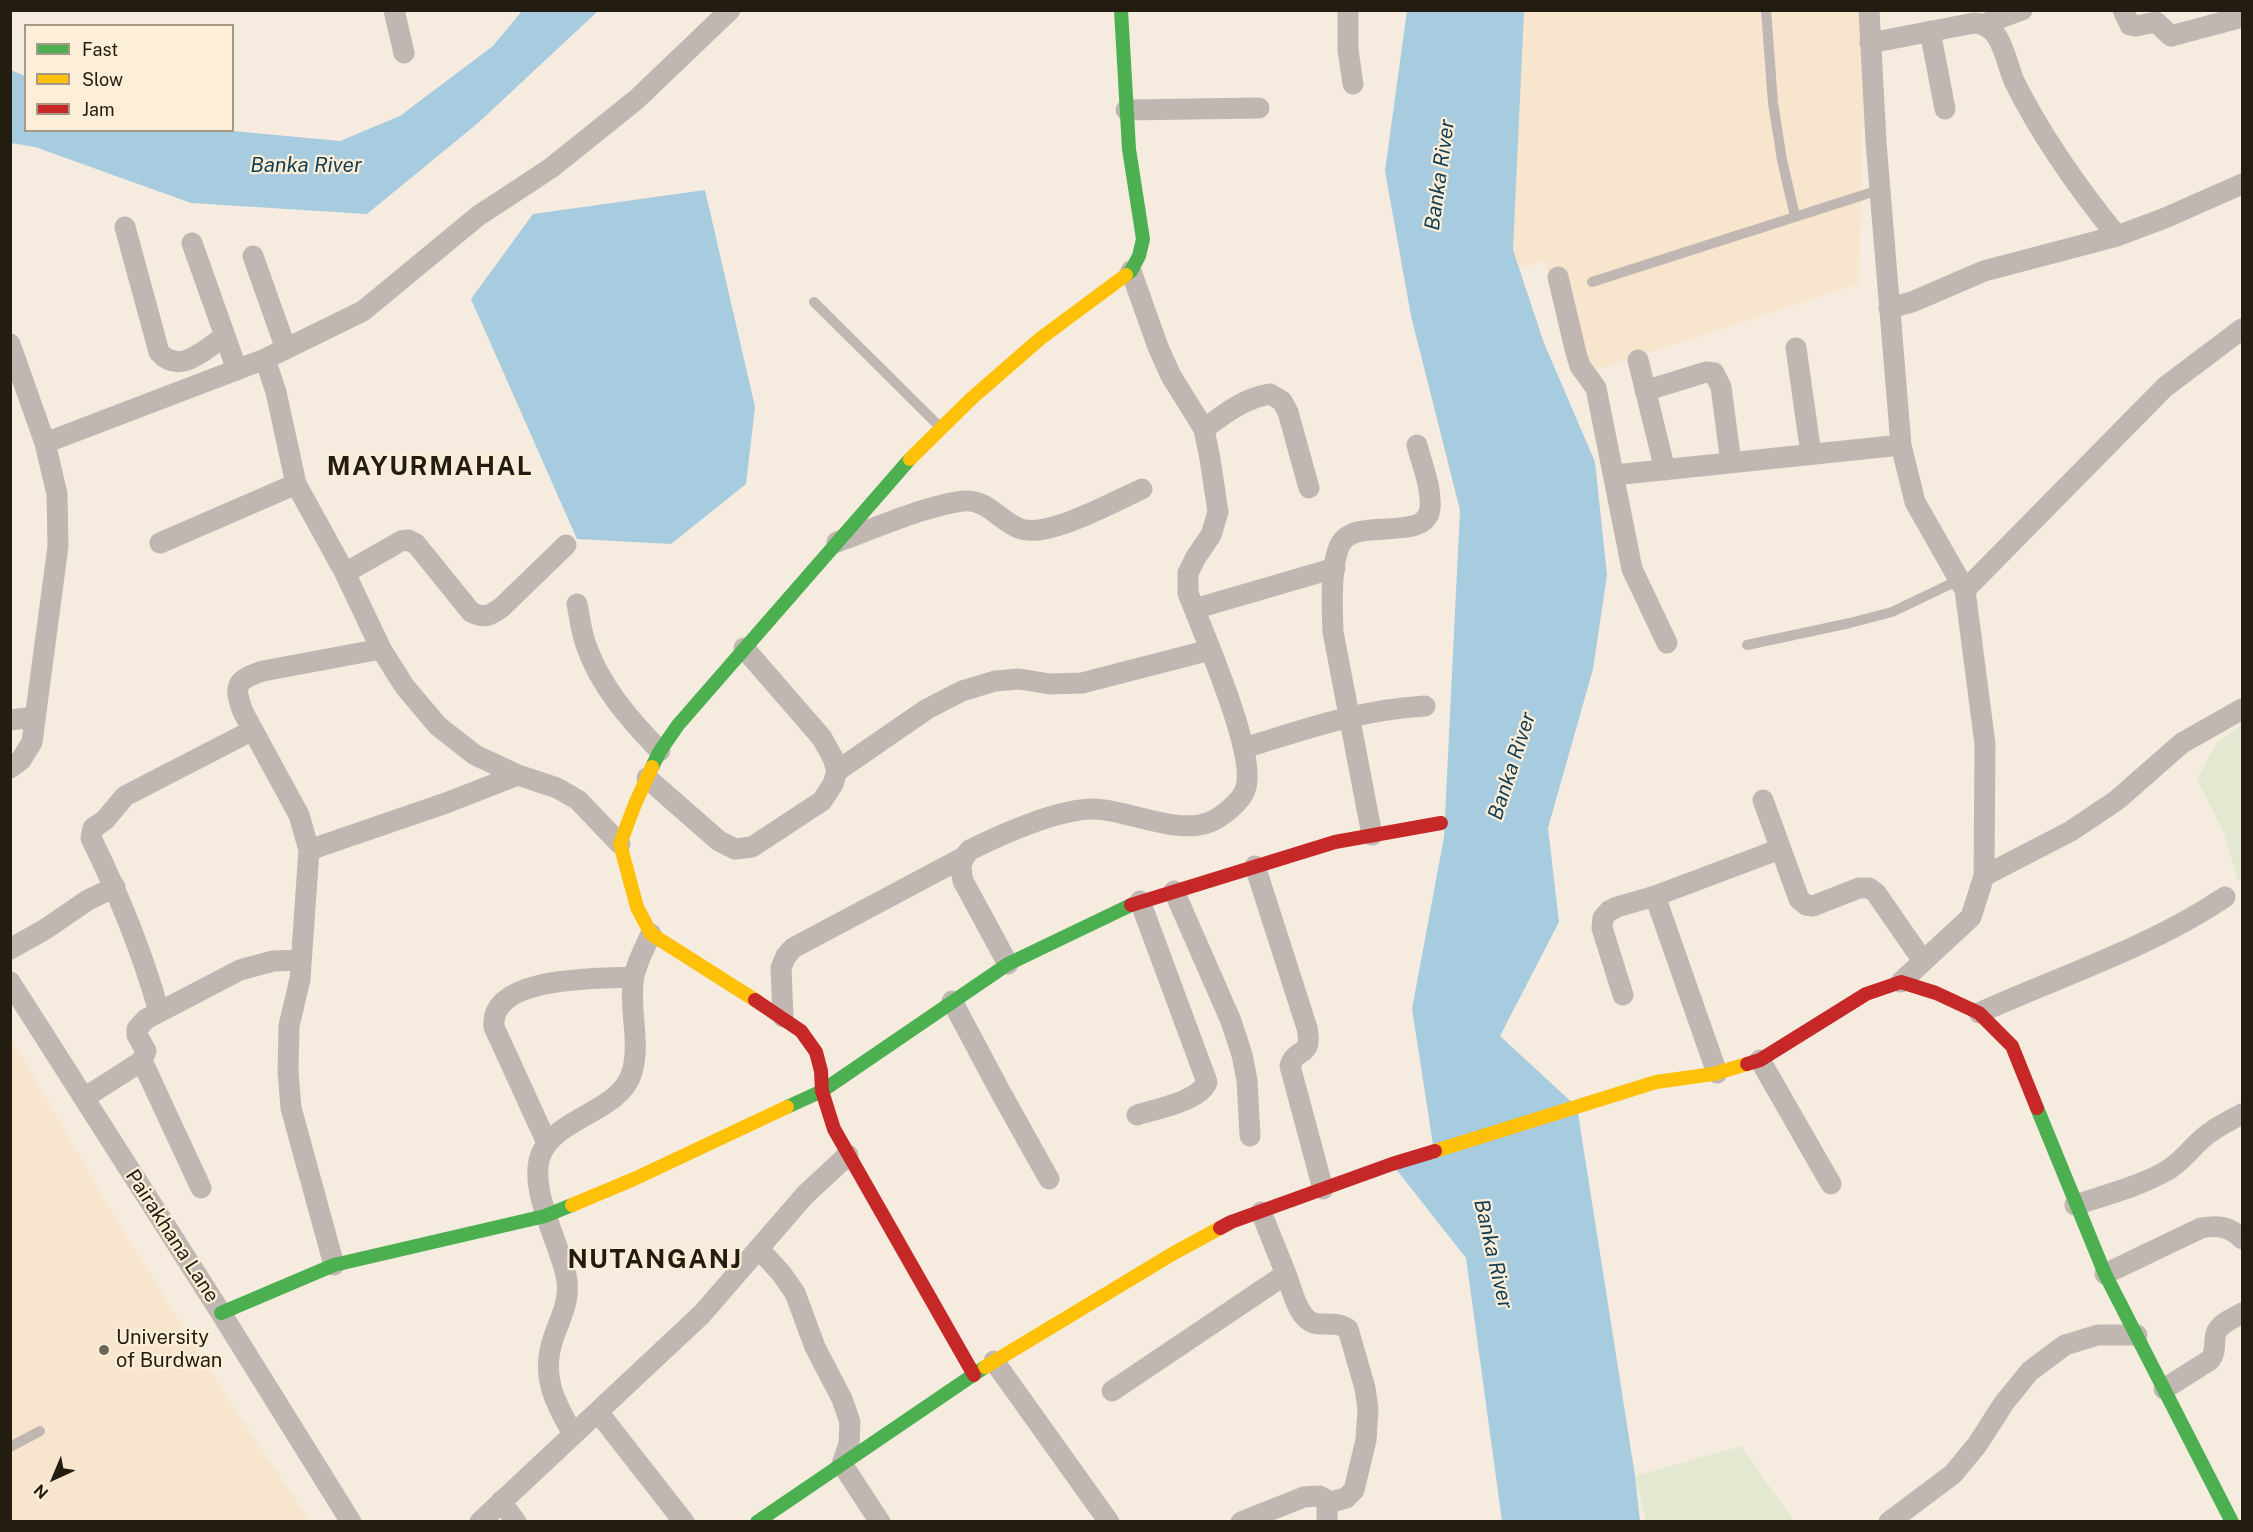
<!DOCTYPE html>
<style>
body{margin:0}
#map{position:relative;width:2253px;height:1532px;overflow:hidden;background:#f5ecdf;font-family:"Public Sans",sans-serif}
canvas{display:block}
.frame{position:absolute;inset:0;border:12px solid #221c11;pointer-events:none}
.legend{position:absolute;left:24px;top:24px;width:210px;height:108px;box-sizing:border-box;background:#fdeed7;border:2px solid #a59a88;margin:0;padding:8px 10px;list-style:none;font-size:18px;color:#221c11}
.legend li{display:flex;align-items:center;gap:12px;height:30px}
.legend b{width:30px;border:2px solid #a59a88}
.north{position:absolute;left:24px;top:1448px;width:60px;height:60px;-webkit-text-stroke:4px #fdeed7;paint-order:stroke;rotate:224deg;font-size:16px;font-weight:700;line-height:24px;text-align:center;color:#221c11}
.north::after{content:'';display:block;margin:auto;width:21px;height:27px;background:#221c11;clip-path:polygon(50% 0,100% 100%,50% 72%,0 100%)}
</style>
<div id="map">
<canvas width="2253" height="1532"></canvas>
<div class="frame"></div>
<ul class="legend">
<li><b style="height:8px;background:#4caf50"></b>Fast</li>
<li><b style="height:8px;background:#ffc107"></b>Slow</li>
<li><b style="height:8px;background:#c62828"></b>Jam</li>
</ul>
<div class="north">N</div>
</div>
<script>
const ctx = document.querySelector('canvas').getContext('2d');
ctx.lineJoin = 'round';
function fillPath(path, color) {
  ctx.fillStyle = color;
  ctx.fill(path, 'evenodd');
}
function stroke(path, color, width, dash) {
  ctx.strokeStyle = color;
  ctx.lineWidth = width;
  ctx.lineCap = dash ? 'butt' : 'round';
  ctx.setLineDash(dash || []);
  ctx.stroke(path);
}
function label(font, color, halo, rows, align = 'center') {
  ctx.font = font + ' "Public Sans",sans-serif';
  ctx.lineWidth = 4.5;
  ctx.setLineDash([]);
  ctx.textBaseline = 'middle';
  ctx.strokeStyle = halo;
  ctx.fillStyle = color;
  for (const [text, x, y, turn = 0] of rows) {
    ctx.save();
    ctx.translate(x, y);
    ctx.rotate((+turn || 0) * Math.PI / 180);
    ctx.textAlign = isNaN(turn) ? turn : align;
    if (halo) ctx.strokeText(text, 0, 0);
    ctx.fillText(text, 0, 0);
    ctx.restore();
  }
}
const built = new Path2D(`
 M1515,11h351l-7,273 -278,91 -36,-114 -27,8 -29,-92z
 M10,1035l105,182 119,191 76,113h-299z`);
const green = new Path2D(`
 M2242,724v154l-4,3 -15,-50 -26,-52 19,-35z
 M1741,1446l53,75h-148l-11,-45z`);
const water = new Path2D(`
 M522,11h76l-120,112 -111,91 -176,-11 -156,-56 -24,-4v-73l14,6 1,54h196l118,11 60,-25 93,-70z
 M1407,11h117l-11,239 31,93 51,119 12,113 -14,94 -45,159 11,94 -59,114 77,71 58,369 5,45h-138l-36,-263 -74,-94 42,-13 -22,-142 32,-172 16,-327 -49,-194 -26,-145z
 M705,190l50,217 -9,77 -75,60 -94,-5 -106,-240 62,-85z`);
const lane = new Path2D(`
 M1766,10l7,93 9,57 13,56
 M1592,282l287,-92
 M814,302l127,126
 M1747,645l103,-22 42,-11 67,-32
 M10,1447l30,-16`);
const street = new Path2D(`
 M394,10l10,43
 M1348,10v40l5,34
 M1869,10l7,132 25,303 14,57 50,88
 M2123,10l7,15 6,1 20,-4 15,14 71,-19
 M1984,24l38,-14
 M1930,31l15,78
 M1870,43l104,-20c29,1 31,39 41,60 28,56 63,105 102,153
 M1126,110l133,-2
 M125,227l34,125c21,24 46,-3 66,-16
 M192,243l45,127
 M253,256l33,93
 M1558,277l18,76 4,13 16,22 36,181 35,74
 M1889,308l23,-6 72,-31 133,-35 48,-18 77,-34
 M10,344l35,99 12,51 1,52 -26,196 -11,18 -11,8
 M1796,348l15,106
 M265,359l11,33 20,92 49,89 36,76 24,38 33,39 37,29 43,20 39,13 21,12 42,44
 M1638,360l27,110
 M1645,391l61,-19 8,1 7,14 10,76
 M1204,429c20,-15 40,-31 66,-35l12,7 6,11 21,76
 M45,443l220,-84 98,-48 115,-95 73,-48 86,-69 93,-89
 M1614,475l287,-30
 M837,542c37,-13 89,-37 127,-41 24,-2 37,22 57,28 28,9 94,-28 121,-40
 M160,543l136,-59
 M345,573l56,-32 7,-1 8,4 55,68c13,7 19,4 31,-5l64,-62
 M577,604c3,14 4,28 9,41 14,41 44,75 74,106
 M1194,609l141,-41
 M10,720l25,-3
 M1244,748c62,-19 115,-38 181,-42
 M837,771l90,-62 35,-18 33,-10 24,-2 31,5 32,-1 128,-33
 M647,778l72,63 16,8 17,-2 70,-46 11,-17 4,-13 -4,-13 -11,-20 -78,-90
 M1763,800l36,99 7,6 7,1 46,-18h10l7,5 47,68
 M1372,835l-39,-203c-1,-23 -3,-67 7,-87 14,-30 87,-1 90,-37 2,-20 -8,-43 -13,-63
 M309,850l137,-47 72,-28
 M1255,866l52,162c6,31 -11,18 -17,38l33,123
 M1984,876l87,-45 46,-31 65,-57 60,-34
 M1174,891l57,130 11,34 5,25 3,56
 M1655,896l62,177
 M10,949l34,-19 44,-30 27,-13
 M1008,964l-45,-83c-3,-13 -3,-21 7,-31 32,-16 90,-42 125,-41 32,1 80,25 112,14 13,-4 36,-22 39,-36 10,-36 -43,-154 -58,-194v-20l8,-16 15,-22 7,-23 -8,-53 -6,-30 -33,-53 -13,-29 -27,-76
 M10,982l211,331 130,209
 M1901,982l70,-65 13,-41 1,-132 -20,-154 200,-203 77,-58
 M1623,995l-21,-67 1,-10 6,-7 8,-4 38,-11 125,-47
 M952,1001l49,92 48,86
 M159,1012c-17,-61 -40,-117 -68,-174l2,-10 12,-8 20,-24 128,-66
 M1979,1013c82,-37 172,-66 246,-116
 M783,1017l-2,-49 5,-12 7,-8 171,-91
 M1760,1060l71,124
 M142,1061l59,127
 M84,1098l58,-37 4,-10 -9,-16v-6l9,-10 94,-49 33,-9 28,-1
 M1137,1115c19,-6 63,-14 70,-33l-67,-181
 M547,1143l-53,-116c-5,-52 105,-48 140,-50
 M2075,1205c30,-10 63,-18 91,-34 15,-8 24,-22 37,-33 12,-11 26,-17 39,-24
 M759,1249l22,24 14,20 20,54 27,52 8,23 -1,22 -7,20 38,58
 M334,1265l-43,-157 -3,-37 1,-45 11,-47 9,-129 -10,-35 -56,-103c-10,-27 -7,-32 20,-41l118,-22
 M1286,1274c7,17 12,49 33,50 11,0 20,-1 29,5l17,59 3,21 -2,31 -12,50 -8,8 -15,4 -4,5v15
 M2105,1274l96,-46c16,-3 29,-2 41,11
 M994,1361l115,161
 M2164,1389l46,-29c8,-10 2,-19 7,-29 5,-9 17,-13 25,-18
 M1112,1391l174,-117 -25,-62
 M598,1412l86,110
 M573,1434c-19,-33 -33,-59 -19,-98 8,-22 17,-37 12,-61 -7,-33 -40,-90 -24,-123 17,-35 80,-42 90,-80 9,-31 -4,-65 2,-96 3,-14 11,-29 17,-42
 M501,1501l15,21
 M480,1522l222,-208 103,-119 43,-40
 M1241,1522l63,-25 15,-1 12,6
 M1889,1522l64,-48 24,-29 27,-42 26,-32 35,-26 33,-10h39`);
const fast = new Path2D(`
 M1121,10l8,139 14,90 -4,17 -8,15 -5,4
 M652,767l8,-16 18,-26 232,-266
 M787,1107l35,-16 186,-127 123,-59
 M2037,1108l68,166 127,248
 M221,1313l113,-48 211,-49 27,-11
 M757,1522l228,-155`);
const slow = new Path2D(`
 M910,459l62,-61 69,-60 85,-63
 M652,767l-17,37 -15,40 17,63 14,27 104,66
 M1435,1151l221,-69 57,-8 34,-10
 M572,1205l62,-26 153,-72
 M985,1367l189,-114 46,-25`);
const jam = new Path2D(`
 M1131,905l204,-63 106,-19
 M755,1000l46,31 15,21 5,19 1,20 12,38 140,246
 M1747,1064l13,-4 106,-66 35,-12 35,11 43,20 33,33 25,62
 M1220,1228l11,-6 161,-58 43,-13`);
const markers = [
 [104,1350,6,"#6c6559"]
];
const streetNames = [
 ["Pairakhana Lane",172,1236,57]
];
const poiNames = [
 ["University",116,1338],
 ["of Burdwan",116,1361]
];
const waterNames = [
 ["Banka River",306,166],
 ["Banka River",1440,175,-82],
 ["Banka River",1512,766,-72],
 ["Banka River",1493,1254,77]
];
const districtNames = [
 ["MAYURMAHAL",430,467],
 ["NUTANGANJ",655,1260]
];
fillPath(built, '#f7e6cd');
fillPath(green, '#e3e9d0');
fillPath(water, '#a7cbdf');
stroke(lane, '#c0b7b3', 10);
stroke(street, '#c0b7b3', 21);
stroke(fast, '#4caf50', 14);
stroke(slow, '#ffc107', 14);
stroke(jam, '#c62828', 14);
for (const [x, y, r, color] of markers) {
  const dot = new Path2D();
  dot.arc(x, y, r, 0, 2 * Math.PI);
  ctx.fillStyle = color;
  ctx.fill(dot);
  stroke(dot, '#fdeed7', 2);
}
label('20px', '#221c11', '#fdeed7', streetNames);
label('20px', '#221c11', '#fdeed7', poiNames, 'left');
label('italic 21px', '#113d55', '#fdeed7', waterNames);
ctx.letterSpacing = '1.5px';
label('bold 26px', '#221c11', '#fdeed7', districtNames);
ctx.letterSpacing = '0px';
</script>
